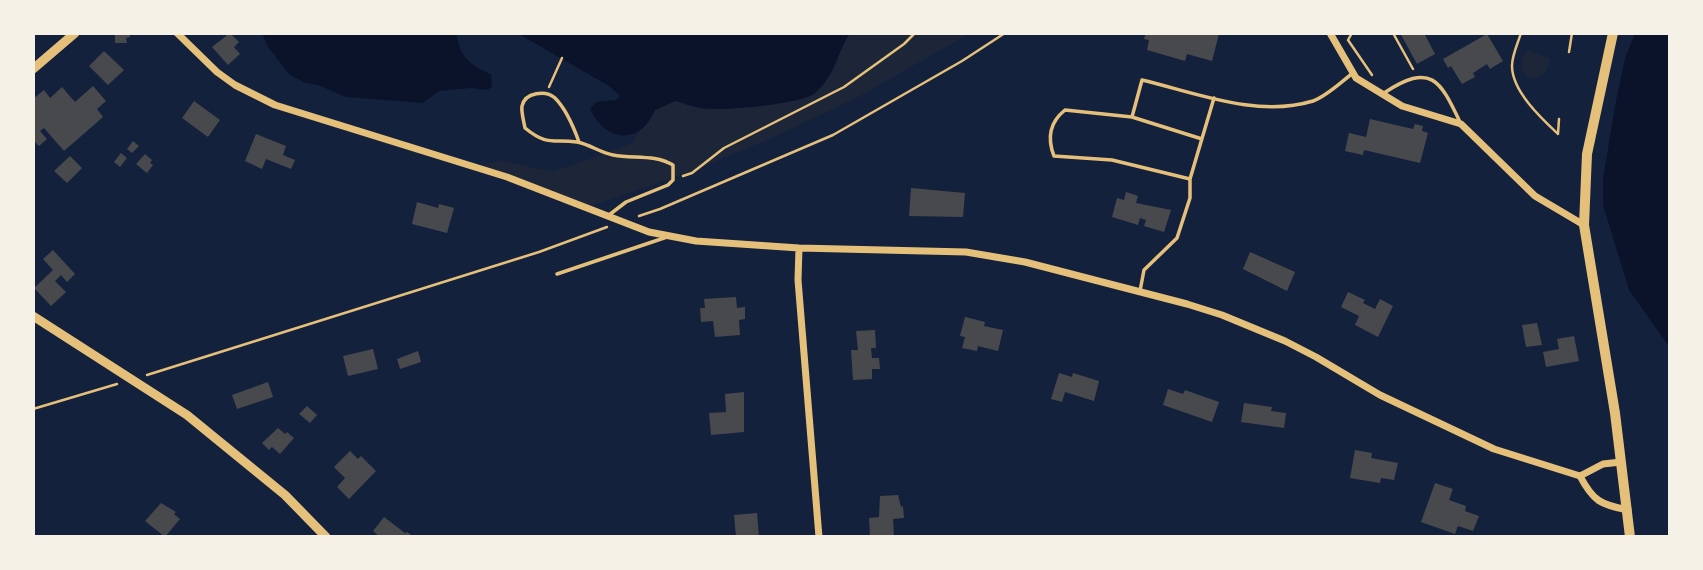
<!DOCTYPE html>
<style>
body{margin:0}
#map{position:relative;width:1703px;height:570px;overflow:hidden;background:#14213d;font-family:"Roboto Condensed",sans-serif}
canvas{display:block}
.frame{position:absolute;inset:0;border:35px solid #f6f1e7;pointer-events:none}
</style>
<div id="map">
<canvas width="1703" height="570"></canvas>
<div class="frame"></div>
</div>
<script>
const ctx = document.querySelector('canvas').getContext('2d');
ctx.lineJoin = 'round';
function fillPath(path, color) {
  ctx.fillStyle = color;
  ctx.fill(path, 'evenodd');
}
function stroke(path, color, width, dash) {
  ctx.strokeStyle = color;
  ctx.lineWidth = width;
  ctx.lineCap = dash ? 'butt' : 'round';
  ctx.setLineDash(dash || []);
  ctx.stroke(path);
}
const green = new Path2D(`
 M850,33h120l-112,64 -84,40 -89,37 -95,32 -108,-40 16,-6 55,12 80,-29c3,-13 15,-17 21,-33l21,-9 28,8 71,-5 58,-30 10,-28z
 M1527,50l22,8c1,15 -8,21 -21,20l-7,-9 2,-11z`);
const water = new Path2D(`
 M262,33h194c5,25 12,31 35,41l1,13 -5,3 -16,-2 -32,3 -16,12 -77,-6 -28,-12 -13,-2 -16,-9 -21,-27z
 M517,33h333c-13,20 -16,45 -36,61 -13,10 -95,18 -112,14 -9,-1 -18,-5 -27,-7l-20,9c-15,36 -50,32 -65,-1l6,-7 20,-2 4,-4 -11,-10z
 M1635,33h35v315l-41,-58 -26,-85v-26l12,-73 10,-48z`);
const building = new Path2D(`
 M115,33h15v4l-4,1 1,5h-12z
 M230,33l9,9 -5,5 6,7 -12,11 -16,-18z
 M1146,33h70l3,1 -7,27 -25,-7 -2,7 -38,-11 2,-10 -5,-1z
 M1400,33h24l11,21 -18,10z
 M1487,34l16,27 -13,8 -3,-5 -14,9 2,4 -13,7 -11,-18 -3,2 -5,-9z
 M104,51l20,19 -16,15 -19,-19z
 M93,86l13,15 -9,8 6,8 -39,34 -20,-23 -4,3 7,8 -8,7 -6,-6v-41l11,-9 6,8 12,-11 13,15z
 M194,101l26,19 -12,17 -26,-19z
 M1370,119l43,10 2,-5 8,2 -1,5 6,2 -8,30 -56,-13 -1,5 -18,-4 4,-18 17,4z
 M256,134l30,12 -3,9 12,5 -4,9 -25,-10 -4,10 -17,-8z
 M133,141l6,5 -7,7 -5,-4z
 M121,153l6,5 -7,9 -6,-5z
 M145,154l7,6 -2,3 3,2 -6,8 -11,-9z
 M70,156l12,12 -15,15 -13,-12z
 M911,188l54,5 -2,24 -54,-1z
 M1126,192l12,4 -2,7 35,7 -7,22 -20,-6 2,-6 -6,-2 -2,7 -26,-8 5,-19 7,2z
 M417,202l21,6 1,-4 15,4 -7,25 -35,-9z
 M53,250l22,24 -8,8 -6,-7 -6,6 11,11 -15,14 -17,-18 19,-18 -10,-11z
 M1250,252l45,20 -8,19 -44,-22z
 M1348,292l17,8 -2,3 12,6 5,-10 13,7 -15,31 -23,-12 4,-9 -18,-9z
 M736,297l1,11 8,-1v12l-6,1 1,15 -25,2 -2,-16 -12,1 -1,-14h5l-1,-9z
 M965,317l20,5 -1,4 19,4 -5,21 -20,-5 -1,5 -15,-3 3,-11 -5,-1z
 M1537,323l5,22 -16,2 -4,-22z
 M875,330l1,18h-5l1,10h7l1,11h-8v10l-19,1 -2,-30h7l-2,-19z
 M1574,336l5,25 -33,6 -3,-15 16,-3 -2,-10z
 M373,349l5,20 -30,7 -5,-20z
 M418,351l3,11 -21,7 -3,-10z
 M1059,373l13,4 1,-4 26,8 -5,20 -29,-9 -3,10 -11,-3z
 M268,382l5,15 -36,12 -5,-14z
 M1168,389l15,5 2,-4 34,12 -7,20 -49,-17z
 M744,392v40l-33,3 -2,-22 17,-1 -1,-18z
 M1244,403l28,4 -1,4 15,2 -2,15 -43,-6z
 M307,406l10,9 -7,8 -11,-9z
 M278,428l7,6 2,-2 7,6 -14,16 -8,-7 -3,3 -7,-7z
 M1355,450l17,3 -1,5 27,5 -4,17 -13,-2 -1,5 -30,-5z
 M350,451l8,8 3,-3 15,15 -27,28 -12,-12 8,-9 -11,-11z
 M1435,483l18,6 -4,11 17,6 -1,5 14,5 -6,15 -15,-5 -3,8 -34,-12z
 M898,495l3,12 2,-1 1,12 -11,1 1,18h-24l-1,-19 10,-1 1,-21z
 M161,503l15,9 -2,2 6,5 -15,18 -20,-16z
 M757,513l2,24h-23l-2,-22z
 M384,517l21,16 2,-1 7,5h-34l-7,-6z`);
const path = new Path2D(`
 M1352,33l-4,7 24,35
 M1393,33l20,36
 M1521,33c-3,10 -9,22 -9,33 0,25 29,52 46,68l1,-15
 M1569,52l3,-19
 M549,87l13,-29
 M683,176l9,-3 32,-25 120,-61 60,-43 11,-11
 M639,216l21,-7 173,-74 129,-74 43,-28
 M147,375l392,-123 68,-25
 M33,409l84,-25`);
const service = new Path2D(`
 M1384,93c47,-31 56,-13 76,29
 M1214,98l-24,81 -78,-19 -58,-4c-7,-18 -4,-34 11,-46l67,7 10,-37c55,13 115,38 171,21 14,-5 28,-19 40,-28
 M1132,117l70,22
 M579,142c-5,-14 -13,-33 -24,-44 -9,-8 -30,-6 -33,8 -1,6 2,16 3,22 22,18 27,11 52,14 12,2 24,11 36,13 21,4 41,-1 60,10v15l-5,5 -42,17 -17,13
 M557,274l110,-37
 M1140,291l4,-21 33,-32 13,-40v-19`);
const minor = new Path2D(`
 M177,33l40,39 18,13 40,20 232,72 142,55 47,9 103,7 167,4 59,10 162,42 35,11 63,26 31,16 64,38 114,54 86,27 23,-12 18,-2
 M1330,33l26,45 46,28 59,18 74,72 49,29
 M799,248l-1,32 21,257
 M1580,476c13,25 21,29 48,34`);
const tertiary = new Path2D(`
 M33,69l42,-36
 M33,316l154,99 98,80 41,42`);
const secondary = new Path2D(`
 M1613,33l-26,121 -3,71 31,188 15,124`);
fillPath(green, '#1d2539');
fillPath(water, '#0b132b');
fillPath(building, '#48494c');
stroke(path, '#e5c07b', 2.5);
stroke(service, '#e5c07b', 3.5);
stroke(minor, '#e5c07b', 7);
stroke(tertiary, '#e5c07b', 9);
stroke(secondary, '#e5c07b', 10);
</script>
